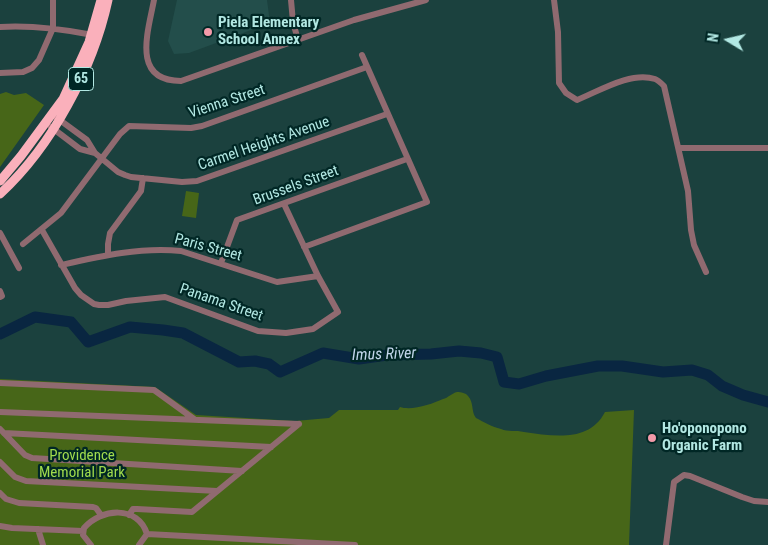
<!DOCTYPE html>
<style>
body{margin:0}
#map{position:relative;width:768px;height:545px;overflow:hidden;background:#1b413e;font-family:"Roboto Condensed",sans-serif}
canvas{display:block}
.north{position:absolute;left:703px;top:15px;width:50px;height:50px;-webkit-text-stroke:4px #002725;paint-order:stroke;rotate:279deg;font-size:14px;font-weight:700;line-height:20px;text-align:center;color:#b2e8e3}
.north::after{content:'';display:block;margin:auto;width:18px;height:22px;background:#b2e8e3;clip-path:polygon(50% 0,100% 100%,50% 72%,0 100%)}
</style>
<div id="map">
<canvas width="768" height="545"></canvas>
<div class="north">N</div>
</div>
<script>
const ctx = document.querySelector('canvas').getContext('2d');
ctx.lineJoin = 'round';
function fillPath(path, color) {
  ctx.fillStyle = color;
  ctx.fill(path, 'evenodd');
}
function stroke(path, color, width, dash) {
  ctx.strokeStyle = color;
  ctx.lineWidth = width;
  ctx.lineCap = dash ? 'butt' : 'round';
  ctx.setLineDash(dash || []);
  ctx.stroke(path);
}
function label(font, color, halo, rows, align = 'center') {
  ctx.font = font + ' "Roboto Condensed",sans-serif';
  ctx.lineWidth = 4.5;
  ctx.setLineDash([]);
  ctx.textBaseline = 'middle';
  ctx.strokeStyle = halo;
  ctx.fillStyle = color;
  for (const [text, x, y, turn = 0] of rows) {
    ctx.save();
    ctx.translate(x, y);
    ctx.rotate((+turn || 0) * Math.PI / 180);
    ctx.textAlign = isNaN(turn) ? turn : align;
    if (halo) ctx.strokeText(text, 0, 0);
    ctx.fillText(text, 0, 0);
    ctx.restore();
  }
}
const built = new Path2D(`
 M177,0h90l3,23 -81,30 -15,1 -6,-13z`);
const green = new Path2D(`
 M6,92l8,3 12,-2 18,12 -44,62v-73z
 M186,191l13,2 -3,25 -14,-2z
 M0,379l155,8 41,28 99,6 34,-3 10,-8h59l2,-3c12,4 32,-3 43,-8 5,-1 9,-6 14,-7 4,0 9,1 11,4 6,6 3,16 8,22 8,4 16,9 25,11 7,3 15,1 23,3 29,4 65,11 81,-20l29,-2 -5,135h-629z`);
const river = new Path2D(`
 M0,334l35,-17 36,5 17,20 42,-15 33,3 20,3 56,29 16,-1 14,3 11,8 43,-19 36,6 28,-4 44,-1 28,-3 22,2 16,4 7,25 15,2 27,-8 52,-10h24l41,6 29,-2 16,5 14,11 21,9 25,7`);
const minor = new Path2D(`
 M154,0c-6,32 -23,81 27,81l173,-61 72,-20
 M291,0l2,22 5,18
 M554,0l4,32 1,51 7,10 11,7c22,-9 54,-29 78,-21 3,1 7,5 9,7l24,105 3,39 3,15 12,27
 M0,27c32,-2 62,2 93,8
 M0,73l23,-1 9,-4 7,-8 14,-32v-28
 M57,118l30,22 8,13 23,19 7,3 6,2 51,5 15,-1 190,-67
 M51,127l29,22 15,4
 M679,148h89
 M42,230l33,58 6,7 13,9 5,1h9l18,-4 39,-4 93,34 28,2 27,-4 25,-17 -20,-36 -34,-72
 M0,233l19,35
 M23,244l38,-31 59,-79 9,-8 62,2 11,-2 165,-59
 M304,247l123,-45 -65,-147
 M108,254v-10l2,-11 31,-42 2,-13
 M221,263l16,-43 170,-61
 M61,265c40,-9 79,-18 120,-14l96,31 41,-6
 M0,291l2,5 -2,1
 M0,383l154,7 40,29
 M0,412l299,12
 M0,429l25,26 7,3 210,13
 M4,433l267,14
 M0,462l15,15 11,4 191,10
 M0,493l6,6 13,4 74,4 3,1 5,7
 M129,515l4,-6h4l55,3 107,-88
 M0,526l12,2 71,3
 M38,529l5,16
 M147,534l208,11
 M91,545l-8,-10 1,-7c17,-20 54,-23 63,6l-8,11
 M666,545l8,-63 10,-7 6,1 52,21 12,4 14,1`);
const highway = new Path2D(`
 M0,181l21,-25 42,-57 26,-57 12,-42
 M0,194c52,-48 93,-125 108,-194`);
const markers = [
 [208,32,5,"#f39aa9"],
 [652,438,5,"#f39aa9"]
];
const shields = [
 [81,79,25]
];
const shieldNames = [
 ["65",81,79]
];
const poiNames = [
 ["Piela Elementary",218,23],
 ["School Annex",218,40],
 ["Ho'oponopono",662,429],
 ["Organic Farm",662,446]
];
const streetNames = [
 ["Vienna Street",227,102,-18],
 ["Carmel Heights Avenue",264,144,-19],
 ["Brussels Street",296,186,-20],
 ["Paris Street",208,248,15],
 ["Panama Street",221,303,19]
];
const parkNames = [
 ["Providence",82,456],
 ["Memorial Park",82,473]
];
const waterNames = [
 ["Imus River",384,355,-2]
];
fillPath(built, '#234e4b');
fillPath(green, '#476618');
stroke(river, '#092641', 11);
stroke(minor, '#906a70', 6);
stroke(highway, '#fab0bb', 9);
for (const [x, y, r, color] of markers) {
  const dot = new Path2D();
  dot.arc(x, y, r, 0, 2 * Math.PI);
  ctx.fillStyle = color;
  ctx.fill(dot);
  stroke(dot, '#002725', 2);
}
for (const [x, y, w] of shields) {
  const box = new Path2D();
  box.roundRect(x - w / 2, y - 11.5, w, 23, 4);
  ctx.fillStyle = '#002725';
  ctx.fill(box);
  stroke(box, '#b2e8e3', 1);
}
label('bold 14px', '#b2e8e3', null, shieldNames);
label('bold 15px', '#b2e8e3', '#002725', poiNames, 'left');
label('15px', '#b2e8e3', '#002725', streetNames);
label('15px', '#a0db4d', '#002725', parkNames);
label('italic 16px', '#c1d5ea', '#002725', waterNames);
</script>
